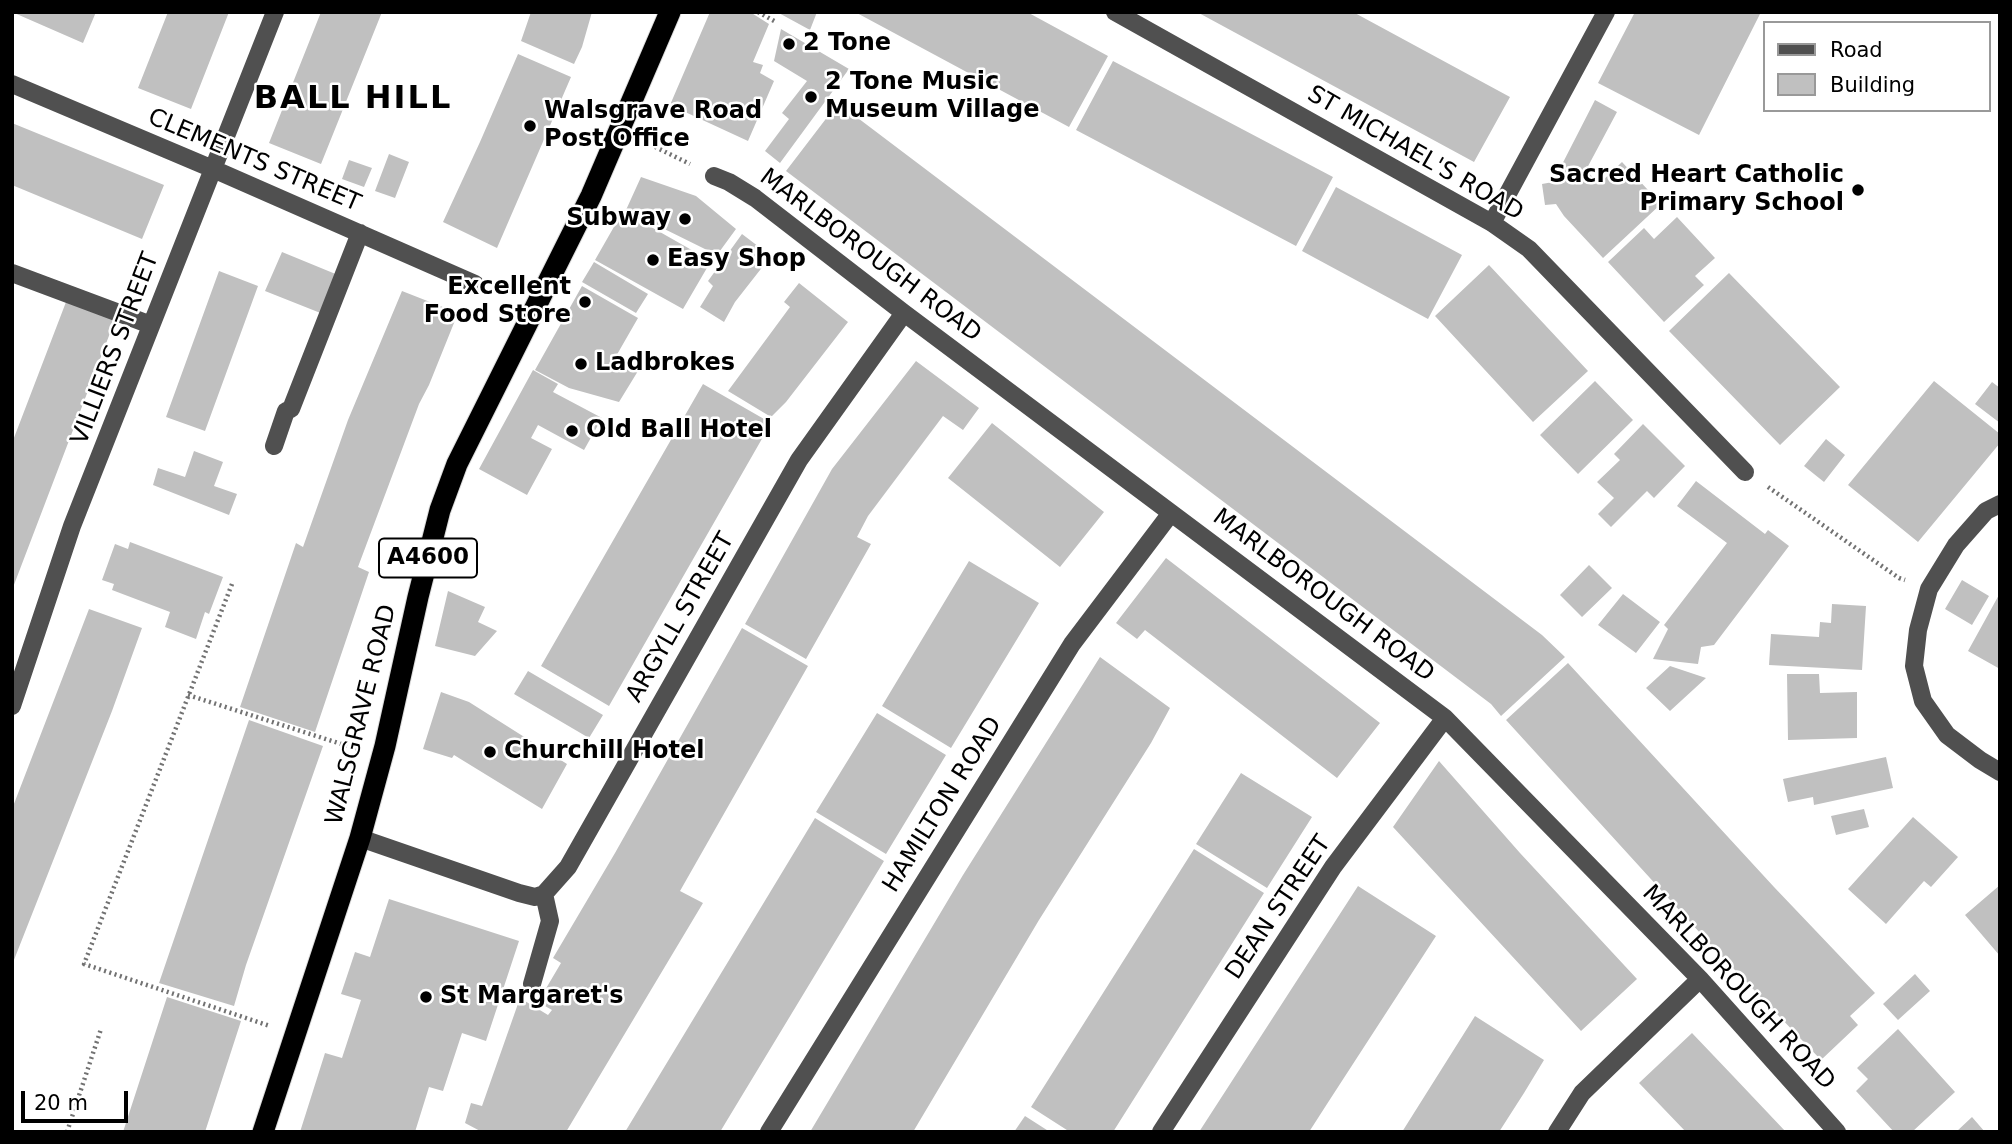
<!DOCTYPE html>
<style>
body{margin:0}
#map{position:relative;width:2012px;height:1144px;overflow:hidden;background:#fff;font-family:"DejaVu Sans",sans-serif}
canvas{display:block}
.frame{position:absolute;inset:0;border:14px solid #000;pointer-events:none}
.legend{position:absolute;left:1763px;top:21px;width:228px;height:91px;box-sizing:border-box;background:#fff;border:2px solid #999;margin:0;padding:9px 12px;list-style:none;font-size:21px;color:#000}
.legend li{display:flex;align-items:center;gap:14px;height:35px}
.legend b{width:35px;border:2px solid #999}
.scale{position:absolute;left:21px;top:1091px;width:107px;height:32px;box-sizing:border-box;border:4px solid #000;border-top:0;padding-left:9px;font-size:21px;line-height:24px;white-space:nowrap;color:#000;-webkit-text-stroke:5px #fff;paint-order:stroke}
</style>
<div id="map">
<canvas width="2012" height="1144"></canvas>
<div class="frame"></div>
<ul class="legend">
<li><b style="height:9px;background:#505050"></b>Road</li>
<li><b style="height:19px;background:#c0c0c0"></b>Building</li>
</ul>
<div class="scale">20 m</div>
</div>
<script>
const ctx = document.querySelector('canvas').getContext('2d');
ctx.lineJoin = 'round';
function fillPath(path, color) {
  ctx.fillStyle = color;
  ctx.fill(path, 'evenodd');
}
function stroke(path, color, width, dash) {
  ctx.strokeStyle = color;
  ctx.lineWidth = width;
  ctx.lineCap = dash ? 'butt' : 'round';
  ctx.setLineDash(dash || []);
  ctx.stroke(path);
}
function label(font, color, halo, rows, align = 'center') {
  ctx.font = font + ' "DejaVu Sans",sans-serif';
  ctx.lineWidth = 5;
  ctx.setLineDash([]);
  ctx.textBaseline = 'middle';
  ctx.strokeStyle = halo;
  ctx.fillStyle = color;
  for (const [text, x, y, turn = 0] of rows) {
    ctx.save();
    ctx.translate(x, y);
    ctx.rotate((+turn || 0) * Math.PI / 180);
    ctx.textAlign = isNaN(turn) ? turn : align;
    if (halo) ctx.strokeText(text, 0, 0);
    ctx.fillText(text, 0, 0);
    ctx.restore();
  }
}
const building = new Path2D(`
 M12,12h84l-13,31z
 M168,12h61l-38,97 -53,-21z
 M321,12h61l-61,152 -52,-21z
 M531,12h61l-10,35 -8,17 -53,-23z
 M710,12h40l19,12 -16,38 10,3 -3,8 14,8 -26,60 -78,-36z
 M777,12h40l-7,18z
 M855,12h172l81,44 -39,71z
 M1197,12h156l157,85 -36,65z
 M1635,12h126l-62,123 -101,-52z
 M781,29l68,40 -69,94 -15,-12 24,-32 -7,-6 25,-32 -33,-20z
 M518,54l53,23 -74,171 -54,-26 37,-80z
 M1113,61l220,116 -37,69 -220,-116z
 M1595,100l22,12 -31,58 13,14 23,-22 39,42 -58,54 -39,-42 -8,-12 -11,1 -3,-21 11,-2z
 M838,103l704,532 23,22 -64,59 -10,-12 -705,-533z
 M12,123l152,62 -22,54 -130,-54z
 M389,154l20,8 -14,36 -20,-7z
 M349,160l23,8 -8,19 -22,-8z
 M641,177l55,19 40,33 -19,26 -91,-45z
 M1336,187l126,68 -34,64 -126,-68z
 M623,211l88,50 -28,48 -88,-49z
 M1677,217l38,41 -20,18 9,9 -40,37 -56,-60 36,-34 10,11z
 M742,234l29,22 -36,46 -11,20 -24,-15 13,-21 -5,-5z
 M282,252l56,23 -15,39 -58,-23z
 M594,262l54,32 -12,19 -54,-31z
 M1489,265l99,106 -55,51 -98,-106z
 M219,271l39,15 -53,145 -39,-14z
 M1729,273l111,114 -60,58 -111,-114z
 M799,283l49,39 -62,80 -15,15 -43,-26 62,-84 -6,-5z
 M582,286l56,32 -23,40 23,13 -19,31 -50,-14 -34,-18z
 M402,291l56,22 -29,72 -10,19 -61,163 11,5 -54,160 -75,-25 56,-164 7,4 45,-127z
 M66,302l49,18 -103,270v-147z
 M916,361l63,47 -16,22 -20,-14 -75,100 -11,21 14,7 -65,115 -61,-35 87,-155z
 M533,370l25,14 -5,8 49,26 -18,32 -46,-25 -7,13 21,11 -25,46 -48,-26z
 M1595,381l38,39 -55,54 -38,-39z
 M1934,381l66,53v9l-82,99 -70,-57z
 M1992,382l8,6v35l-25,-19z
 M703,384l68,39 -162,283 -68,-40z
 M992,423l112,89 -44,55 -112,-89z
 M1643,424l42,42 -31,32 -7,-7 -36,36 -13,-13 16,-16 -17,-16 23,-22 -6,-6z
 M1826,439l19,16 -21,27 -20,-16z
 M194,451l29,11 -9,24 23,8 -8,21 -76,-30 5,-17 27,9z
 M1696,481l69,53 3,-4 21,16 -75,99 -13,2 -3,17 -45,-5 15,-30 -4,-4 63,-82 -50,-37z
 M130,542l93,35 -14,37 -4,-2 -9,27 -31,-12 5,-15 -58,-22 2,-6 -12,-4 13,-36 13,5z
 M1166,558l214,165 -43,55 -192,-148 -8,9 -21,-16z
 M969,561l70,42 -88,145 -69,-42z
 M1589,565l23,23 -30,29 -22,-22z
 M1962,580l27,16 -17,29 -27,-16z
 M448,591l37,16 -7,15 19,9 -22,25 -40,-10z
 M2000,593v76l-32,-18z
 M1623,594l37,28 -24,31 -38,-28z
 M1832,604l34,2 -4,64 -93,-5 2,-31 48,3 1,-15 11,1z
 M89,609l53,19 -30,83 -100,254v-156z
 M742,628l66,38 -128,225 23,12 -137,229h-84l-17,-9 6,-20 11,3 38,-108 28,17 4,-5 -14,-8 23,-39 -8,-5 62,-105z
 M1100,657l70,51 -19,35 -112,177 -126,212h-103l153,-257z
 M1568,663l206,224 101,106 -25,23 8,9 -37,35 -110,-115 -205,-225z
 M1670,666l36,12 -36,33 -24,-23z
 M528,671l75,44 -14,23 -75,-44z
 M1787,674h32l1,19 37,-1v46l-69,2z
 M441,692l28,10 98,62 -25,45 -88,-54 -2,3 -29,-9z
 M877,713l69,42 -60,99 -70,-42z
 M249,720l74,26 -77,219 -12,41 -75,-23z
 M1886,757l7,31 -79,17 -1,-8 -25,5 -5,-23z
 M1439,761l81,92 117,126 -56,52 -188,-204z
 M1241,773l71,44 -45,71 -71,-44z
 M1864,809l5,18 -33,8 -5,-19z
 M1913,817l45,40 -27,30 -7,-6 -38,43 -38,-35z
 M815,818l69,43 -158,261 -6,10h-95z
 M1194,849l70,44 -151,239h-43l-39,-25z
 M2000,885v71l-35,-41z
 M1358,886l78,50 -109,168 -18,28h-110z
 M389,899l130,42 -33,100 -24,-8 -19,58 -14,-4 -14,45h-115l25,-79 17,5 19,-58 -20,-6 14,-42 15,5z
 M1915,974l15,17 -32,29 -15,-16z
 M167,997l74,24 -23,71 -13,40h-82z
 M1475,1016l69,44 -20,33 -25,39h-97z
 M1898,1029l57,63 -43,40h-18l-38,-41 12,-12 -11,-11z
 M1692,1033l41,43 53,56h-100l-47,-49z
 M1025,1116l25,16h-36z
 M1972,1117l13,15h-29z`);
const path = new Path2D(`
 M758,12l18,10
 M645,142l45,22
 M1768,487l131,91 6,2
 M232,584l-148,380 186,62
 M188,695l169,54
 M67,1132l34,-103`);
const minor = new Path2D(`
 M1115,12l377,211 37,26 216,223
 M12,84l201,85 262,115
 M714,176l15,6 26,16 149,115 541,405 255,261 137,153
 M1492,223l114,-211
 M12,273l139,52
 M274,446l12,-35 5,-2 69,-176
 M2000,504l-14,7 -30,34 -27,44 -11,41 -4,36 9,35 24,34 33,25 20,12
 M12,706l60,-180 203,-514
 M360,838l159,55 16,4 9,-3 24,-27 231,-407 105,-147
 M532,984l18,-63 -6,-27
 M769,1132l303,-488 99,-131
 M1161,1132l172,-265 112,-149
 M1557,1132l25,-39 118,-114`);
const highway = new Path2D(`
 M263,1132l97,-294 25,-92 33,-149 22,-87 17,-46 134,-268 79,-184`);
const markers = [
 [789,44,7,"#000"],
 [811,97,7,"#000"],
 [530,126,7,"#000"],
 [1858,190,7,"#000"],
 [685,219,7,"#000"],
 [653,260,7,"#000"],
 [585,302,7,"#000"],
 [581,364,7,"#000"],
 [572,431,7,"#000"],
 [490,752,7,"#000"],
 [426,997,7,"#000"]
];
const shields = [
 [428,558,98]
];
const shieldNames = [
 ["A4600",428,558]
];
const poiNames = [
 ["2 Tone",803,44],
 ["2 Tone Music",825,83],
 ["Museum Village",825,111],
 ["Walsgrave Road",544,112],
 ["Post Office",544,140],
 ["Sacred Heart Catholic",1844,176,"right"],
 ["Primary School",1844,204,"right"],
 ["Subway",671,219,"right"],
 ["Easy Shop",667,260],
 ["Excellent",571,288,"right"],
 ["Food Store",571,316,"right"],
 ["Ladbrokes",595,364],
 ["Old Ball Hotel",586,431],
 ["Churchill Hotel",504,752],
 ["St Margaret's",440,997]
];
const streetNames = [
 ["ST MICHAEL'S ROAD",1415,154,30],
 ["CLEMENTS STREET",254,161,23],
 ["MARLBOROUGH ROAD",870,256,37],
 ["VILLIERS STREET",116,349,-69],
 ["MARLBOROUGH ROAD",1323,596,37],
 ["ARGYLL STREET",681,618,-60],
 ["WALSGRAVE ROAD",362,715,-76],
 ["HAMILTON ROAD",943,805,-58],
 ["DEAN STREET",1279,908,-56],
 ["MARLBOROUGH ROAD",1738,988,47]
];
const districtNames = [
 ["BALL HILL",353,100]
];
fillPath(building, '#c0c0c0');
stroke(highway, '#dbdbdb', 23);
stroke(path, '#727272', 4.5, [2, 3.5]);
stroke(minor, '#505050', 18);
stroke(highway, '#000', 21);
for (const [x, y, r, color] of markers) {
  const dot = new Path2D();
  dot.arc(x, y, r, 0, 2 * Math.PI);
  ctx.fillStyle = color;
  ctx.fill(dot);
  stroke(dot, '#fff', 2.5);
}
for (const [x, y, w] of shields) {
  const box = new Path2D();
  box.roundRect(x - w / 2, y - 19.5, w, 39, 5);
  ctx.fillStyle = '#fff';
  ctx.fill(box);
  stroke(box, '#000', 2);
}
label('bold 23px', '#000', null, shieldNames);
label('bold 24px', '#000', '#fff', poiNames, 'left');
label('24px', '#000', '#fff', streetNames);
ctx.letterSpacing = '2px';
label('bold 32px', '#000', '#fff', districtNames);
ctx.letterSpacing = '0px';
</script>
